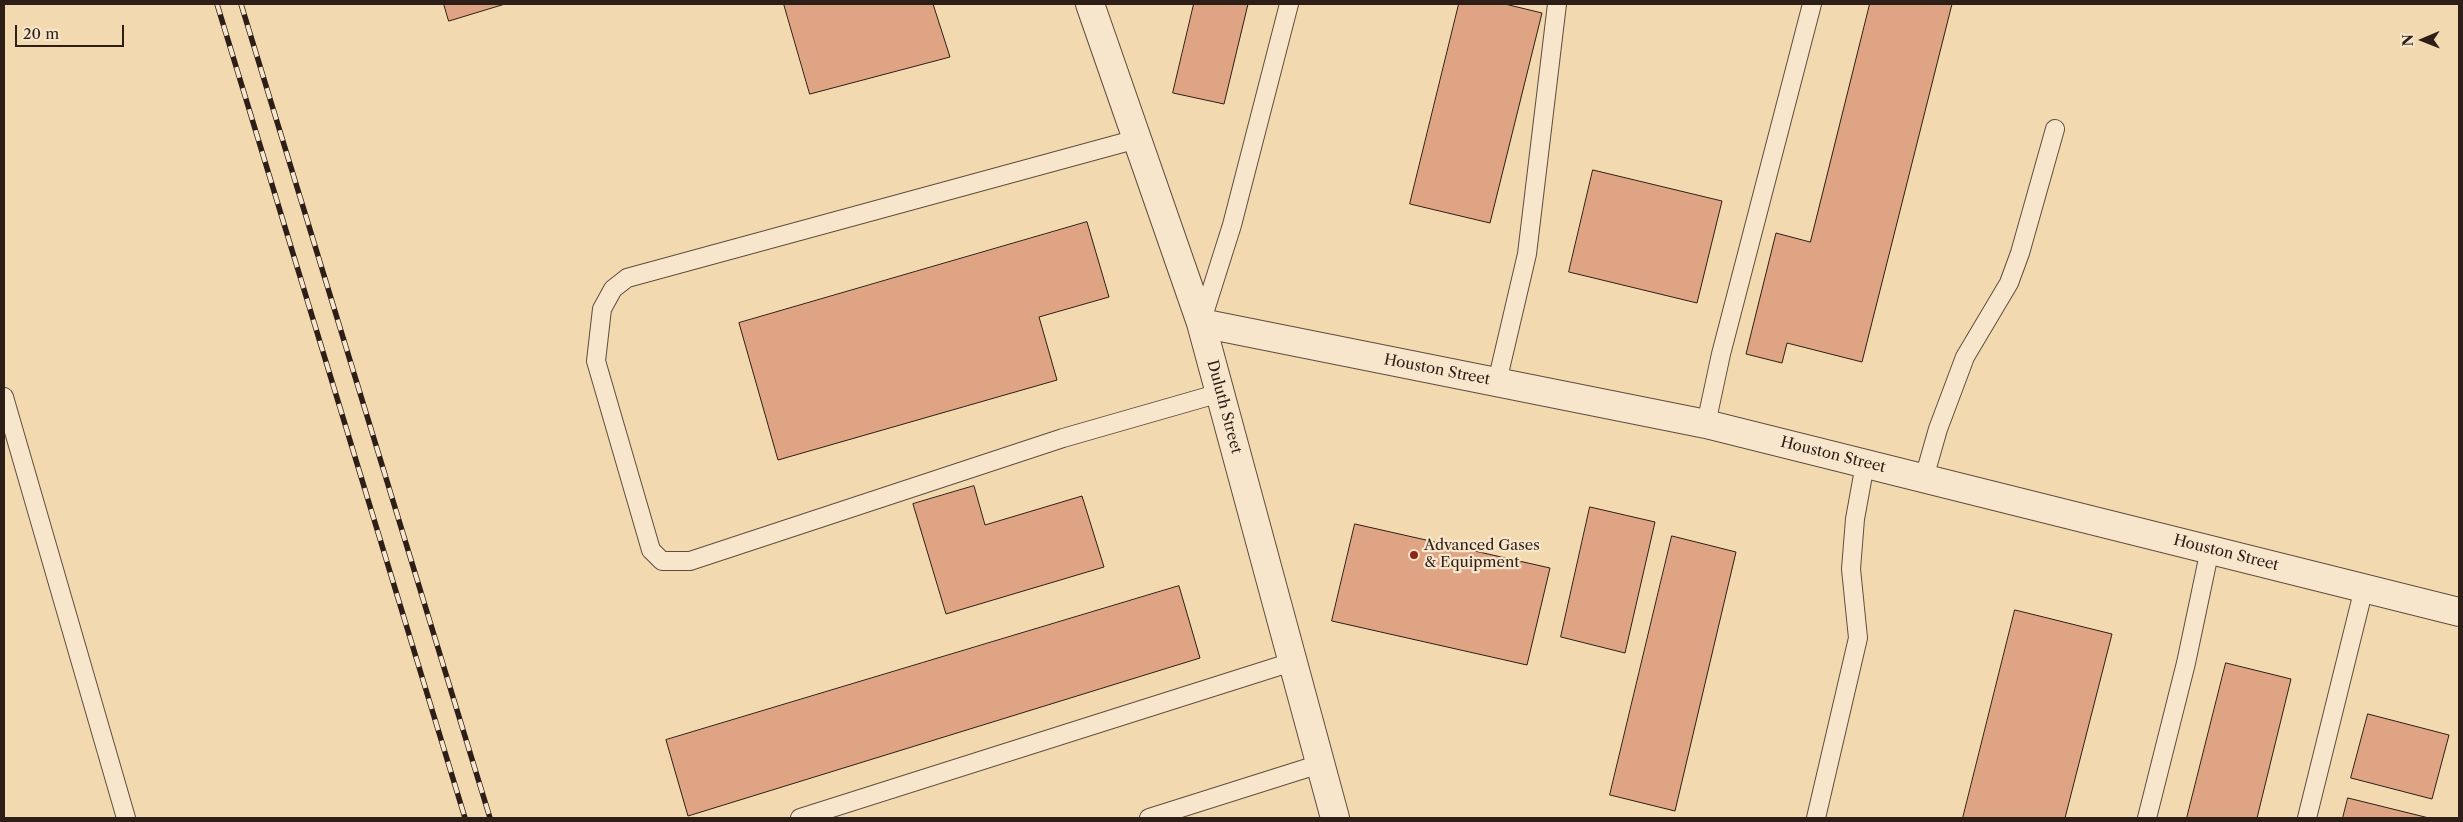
<!DOCTYPE html>
<style>
body{margin:0}
#map{position:relative;width:2463px;height:822px;overflow:hidden;background:#f2d9af;font-family:"Libre Caslon Text",serif}
canvas{display:block}
.frame{position:absolute;inset:0;border:5px solid #2e1e18;pointer-events:none}
.north{position:absolute;left:2398px;top:15px;width:50px;height:50px;-webkit-text-stroke:4px #f7e6cb;paint-order:stroke;rotate:269deg;font-size:14px;font-weight:700;line-height:20px;text-align:center;color:#2e1e18}
.north::after{content:'';display:block;margin:auto;width:18px;height:22px;background:#2e1e18;clip-path:polygon(50% 0,100% 100%,50% 72%,0 100%)}
.scale{position:absolute;left:15px;top:25px;width:109px;height:22px;box-sizing:border-box;border:2px solid #2e1e18;border-top:0;padding-left:6px;font-size:15px;line-height:18px;white-space:nowrap;color:#2e1e18;-webkit-text-stroke:4px #f7e6cb;paint-order:stroke}
</style>
<div id="map">
<canvas width="2463" height="822"></canvas>
<div class="frame"></div>
<div class="north">N</div>
<div class="scale">20 m</div>
</div>
<script>
const ctx = document.querySelector('canvas').getContext('2d');
ctx.lineJoin = 'round';
function fillPath(path, color) {
  ctx.fillStyle = color;
  ctx.fill(path, 'evenodd');
}
function stroke(path, color, width, dash) {
  ctx.strokeStyle = color;
  ctx.lineWidth = width;
  ctx.lineCap = dash ? 'butt' : 'round';
  ctx.setLineDash(dash || []);
  ctx.stroke(path);
}
function label(font, color, halo, rows, align = 'center') {
  ctx.font = font + ' "Libre Caslon Text",serif';
  ctx.lineWidth = 4.5;
  ctx.setLineDash([]);
  ctx.textBaseline = 'middle';
  ctx.strokeStyle = halo;
  ctx.fillStyle = color;
  for (const [text, x, y, turn = 0] of rows) {
    ctx.save();
    ctx.translate(x, y);
    ctx.rotate((+turn || 0) * Math.PI / 180);
    ctx.textAlign = isNaN(turn) ? turn : align;
    if (halo) ctx.strokeText(text, 0, 0);
    ctx.fillText(text, 0, 0);
    ctx.restore();
  }
}
const building = new Path2D(`
 M444,4h61l-56,17z
 M784,4h149l17,53 -140,37z
 M1194,4h54l-24,100 -51,-11z
 M1459,4h46l37,9 -52,210 -80,-19z
 M1870,4h82l-90,358 -75,-19 -5,20 -36,-9 30,-121 34,9z
 M1593,170l129,31 -25,102 -128,-31z
 M1087,222l22,75 -70,20 18,63 -279,80 -39,-137z
 M974,486l11,39 97,-29 22,71 -158,47 -33,-110z
 M1590,507l65,15 -30,131 -64,-16z
 M1355,524l195,44 -23,97 -195,-44z
 M1672,536l64,16 -61,259 -65,-16z
 M1179,586l21,72 -512,158 -22,-76z
 M2015,610l97,24 -47,184h-102z
 M2226,663l65,16 -34,139h-70z
 M2368,714l81,21 -17,64 -81,-21z
 M2348,798l81,20h-86z`);
const service = new Path2D(`
 M1137,139l-510,139 -14,11 -11,20 -6,52 55,189 11,11h28l373,-123 157,-45
 M1201,323l31,-98 57,-221
 M1497,382l30,-128 30,-250
 M4,397l122,421
 M1706,424l15,-70 91,-350
 M1924,478l14,-49 27,-72 44,-74 11,-30 35,-124
 M800,818l492,-156
 M1149,818l171,-54
 M1816,818l42,-180 -7,-69 4,-50 10,-55
 M2147,818l39,-155 24,-114
 M2307,818l57,-230`);
const minor = new Path2D(`
 M1090,4l111,319 134,495
 M1201,323l505,101 753,188`);
const rail = new Path2D(`
 M217,4l248,814
 M241,4l249,814`);
const markers = [
 [1414,555,5,"#8f2418"]
];
const streetNames = [
 ["Houston Street",1437,370,11],
 ["Duluth Street",1224,407,75],
 ["Houston Street",1833,455,14],
 ["Houston Street",2226,553,14]
];
const poiNames = [
 ["Advanced Gases",1424,546],
 ["& Equipment",1424,563]
];
fillPath(building, '#dea483');
stroke(building, '#2e1e18', 1);
stroke(service, '#5f4d3e', 20);
stroke(minor, '#5f4d3e', 30);
stroke(service, '#f7e6cb', 18);
stroke(minor, '#f7e6cb', 28);
stroke(rail, '#2e1e18', 5.5);
stroke(rail, '#f7e6cb', 4, [11]);
for (const [x, y, r, color] of markers) {
  const dot = new Path2D();
  dot.arc(x, y, r, 0, 2 * Math.PI);
  ctx.fillStyle = color;
  ctx.fill(dot);
  stroke(dot, '#f7e6cb', 2);
}
label('15px', '#2e1e18', '#f7e6cb', streetNames);
label('15px', '#2e1e18', '#f7e6cb', poiNames, 'left');
</script>
